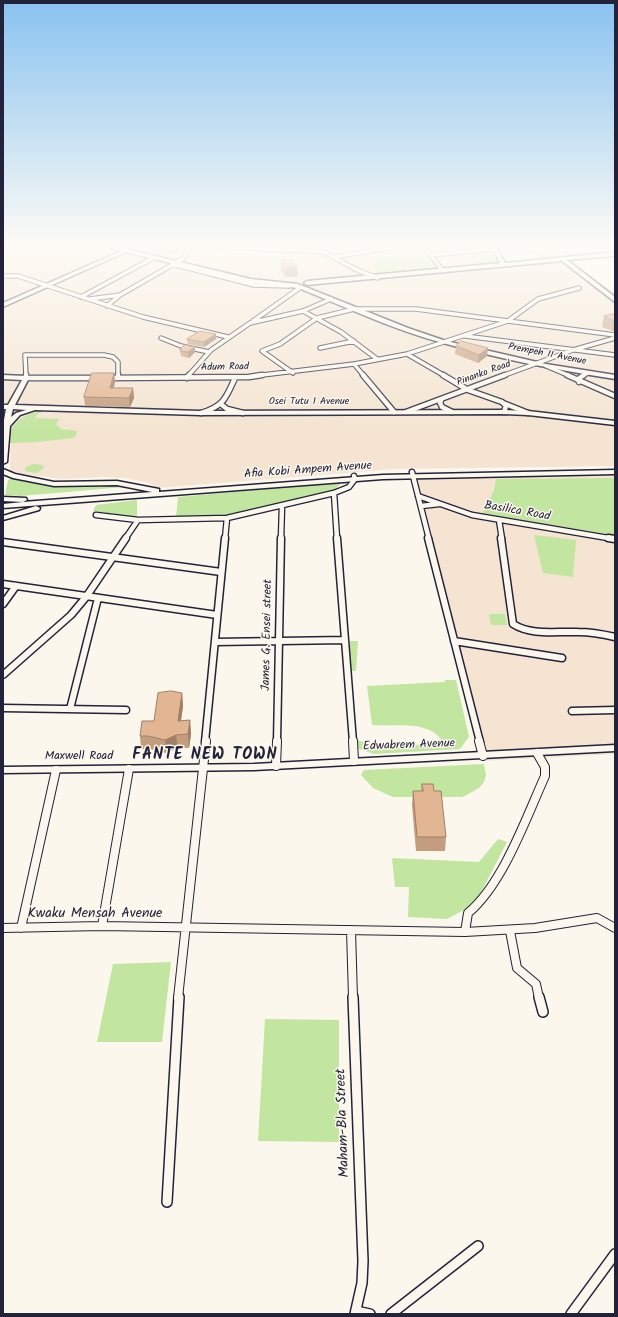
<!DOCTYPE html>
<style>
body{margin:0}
#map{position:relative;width:618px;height:1317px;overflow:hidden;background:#fbf7ec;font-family:Kalam,sans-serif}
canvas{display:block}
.frame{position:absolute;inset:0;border:4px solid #22223b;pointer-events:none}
</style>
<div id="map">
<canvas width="618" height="1317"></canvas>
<div class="frame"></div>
</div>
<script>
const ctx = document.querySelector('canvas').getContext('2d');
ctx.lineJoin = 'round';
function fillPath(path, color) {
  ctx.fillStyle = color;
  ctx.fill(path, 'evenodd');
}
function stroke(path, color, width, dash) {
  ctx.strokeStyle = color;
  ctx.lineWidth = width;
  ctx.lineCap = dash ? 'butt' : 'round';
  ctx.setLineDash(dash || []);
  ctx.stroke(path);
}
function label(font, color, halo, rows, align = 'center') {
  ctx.font = font + ' Kalam,sans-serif';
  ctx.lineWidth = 3;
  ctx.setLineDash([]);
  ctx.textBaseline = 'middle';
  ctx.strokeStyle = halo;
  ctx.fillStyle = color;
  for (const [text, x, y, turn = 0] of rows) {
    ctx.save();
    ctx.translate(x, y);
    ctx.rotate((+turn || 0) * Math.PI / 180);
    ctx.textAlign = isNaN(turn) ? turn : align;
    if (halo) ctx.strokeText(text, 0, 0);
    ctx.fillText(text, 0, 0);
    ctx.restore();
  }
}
const built = new Path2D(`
 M3,246h488l8,15 7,6 67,-6 42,33v127l-67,-7 -90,-3 -221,-1 -10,-5 -16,4 -5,6h312l97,10v41l-221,3 -236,19 -9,-5 -23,-5 -23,-1 -40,2 -39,-5 -14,-4 1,-39h-8z
 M615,471v283l-135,7 -69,-284z`);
const green = new Path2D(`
 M533,247h11l10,11 -15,1 -9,-11z
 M468,253h21l5,9 -13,3 -12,-8z
 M400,257l32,2 3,4 -2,3 3,4 -57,5 -2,-1v-3l-7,-9 7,-4z
 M42,411v2h-4l-3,5 24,1 -3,5 5,5 16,2 -1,5 -4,2 -35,4 -27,1c1,-4 0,-10 2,-14 4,-10 19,-17 30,-18z
 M33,464l9,1 2,3 -8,5 -11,-2 1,-4z
 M11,478l48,9 46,-2 20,2 -105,9 -15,-1 3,-15z
 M615,478v57l-133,-21 12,-24 2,-11z
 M342,482l-6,7 -113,27 -47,2 2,-21z
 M137,500v17l-44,-6 3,-6z
 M534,535l42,5 -3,37 -30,-4z
 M489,614h16l2,11h-16z
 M350,641h8l-2,30h-6z
 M445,680h11l13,57 -9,12 -86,5 -17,-6v-8c21,8 63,8 84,-1 -16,-19 -46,-12 -69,-14l-5,-39 78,-4z
 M484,764l2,11 -2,7 -5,6 -16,9h-70l-20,-9 -12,-13 3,-5z
 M498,839l9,3 -32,62 -28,15 -39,-2 1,-30h-14l-3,-29 87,4z
 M171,962l-9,80h-65l16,-78z
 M265,1019l74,1v122l-81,-1z`);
const streetFar4 = new Path2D(`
 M214,246l109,6
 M313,246l44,24 21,8
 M423,246l20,25
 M430,255l65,-6
 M334,257l67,-11
 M172,264l82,21 35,1
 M3,276h15l125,41 85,20
 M81,297l72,-39
 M90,299l30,-4
 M107,306l13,-11 64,-37 5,-12
 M303,311l38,21 36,27
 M253,321l48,-34
 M465,336l150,19
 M161,338l20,8 28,6
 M320,348l34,-7
 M407,354l38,22
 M354,364l10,12
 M546,366l24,10
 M293,373l-31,-22 18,-7 37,-26 37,-9h62l199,26
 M26,376l-1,-21h79l9,2 5,5v14
 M188,376l23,-26 39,-27 53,-12 28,-12
 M254,376l100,-12 53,-10 101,-33 30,-22 41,-11
 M502,376l71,-26 42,-12
 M582,376l6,-3`);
const streetFar3 = new Path2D(`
 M26,375v3h71
 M118,375v3
 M363,375l31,37
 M443,375l25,15 34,12 4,4 -2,6
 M567,375l48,21
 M107,378l142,-1 13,-2
 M187,378l2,-3
 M579,382l-1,-3 6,-4
 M441,400l-1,3 2,4 10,5
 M503,403l25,10
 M222,405l5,4 16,4
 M406,412l99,-37
 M201,413c23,-7 25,-15 34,-35
 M412,472l17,67
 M334,493l3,46
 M418,496l54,19 142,24
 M421,506l18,-2
 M96,515l42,5 -13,19
 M138,520l89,-2 107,-25 15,-6 6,-8 -1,-3
 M499,520l3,19
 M225,539l2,-21
 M281,539l1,-33`);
const streetFar2 = new Path2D(`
 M337,538l16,204
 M428,538l52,204
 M501,538l12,86c19,12 43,7 65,8 12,0 24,2 37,5
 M608,538l7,1
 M3,542l218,30
 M3,584l214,31
 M3,604l13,-18
 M454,641l108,17
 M215,642l130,-2
 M3,675l68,-60 15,-18 40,-59
 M3,708l123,2
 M70,709l28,-111
 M572,711l43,-1
 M205,742l20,-204
 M277,742l4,-204`);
const streetFar1 = new Path2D(`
 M353,741l1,20
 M479,741l4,15
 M276,766l1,-25
 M102,926l27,-157
 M3,928l99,-2 363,6 70,-4 62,-10 18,10
 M21,928l35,-158
 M351,930l2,68
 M510,931l7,37 19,16 3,14
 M465,932l3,-19c35,-29 58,-95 77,-137v-9l-8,-14
 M178,998l28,-257`);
const street = new Path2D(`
 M353,997l10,264 -1,22 -7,31
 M539,997l4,15
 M167,1202l12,-205
 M356,1311l14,3
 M391,1314l87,-68
 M571,1314l44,-60`);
const secondary = new Path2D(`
 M105,246h9l137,33 47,5 3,2 -3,2 -47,-5 -125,-31 -123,55v-4l118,-52z
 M491,246h5l9,17 110,-11v4l-48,4 48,37v5l-53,-41 -255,24 -3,-2 3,-2 193,-18z
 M303,286l105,42 38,13 100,23 69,11v4c-58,-9 -116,-20 -172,-36 -49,-13 -95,-35 -142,-54l-1,-1z
 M3,375l23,1 3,2 -14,27 185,6 304,-1 24,1 87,10v4l-87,-10 -24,-1 -304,1 -165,-5 -15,5 -10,11 -3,36 -4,2v-39l3,-16h-3v-4h5l14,-25 -19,-1zM13,409l13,1 -10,3 -5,4z
 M3,469l12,5 39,8 63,-1 42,8v3l224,-17 232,-5v4l-232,5 -380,29v-4l20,-2 -20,-1v-4l23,1 1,2 -4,2 129,-10 -35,-7 -63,1 -41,-8 -10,-4z
 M36,506l4,2 -1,2 -36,10v-4z
 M615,745v6l-361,19 -251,3v-6l251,-3z`);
const wall = new Path2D(`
 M152,246h30l-5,8 -25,-5z
 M281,261l17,15 -13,1 -4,-6z
 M615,314v17h-2l-11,-4 2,-11z
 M216,334v5l-12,8 -16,-3 -1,-5z
 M456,346l31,10 -9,7 -23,-9z
 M180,349l15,3 -6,6 -8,-2z
 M114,373l1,9 -1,6h19l1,10 -4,9 -45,-1 -1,-9z
 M182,693l1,13 -2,15 9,-1 1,14 -2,14h-11l-12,5 -16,-4h-9l-1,-13z
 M422,784l12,7 12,46 -1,14h-29l-4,-46 1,-14h8z`);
const shadedWall = new Path2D(`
 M179,246h3l-5,8 -1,-5z
 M297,266l1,10 -13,1v-10z
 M614,321h1v10h-2z
 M216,334v5l-12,8v-5z
 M195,347v5l-6,6 -1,-6z
 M488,348l-1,8 -9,7 1,-8z
 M114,373l1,9 -4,15 -1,-9z
 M133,388l1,10 -4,9 -1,-9z
 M182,693l1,13 -4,28 -1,-13z
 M190,720l1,14 -2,14 -1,-14z
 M176,735l2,13 -12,5 -1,-13z`);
const building = new Path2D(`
 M160,246h19l-3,3z
 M293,260l4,6 -12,1 -4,-6z
 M615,314v7h-1l-10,-5z
 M200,331l16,3 -12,8 -17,-3z
 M461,341l27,7 -9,7 -23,-9z
 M185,345l10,2 -7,5 -8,-1 2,-2h-2z
 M92,373h22l-4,15h23l-4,10 -45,-1z
 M171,691l11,2 -4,28 12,-1 -2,14 -12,1 -11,5 -17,-4h-8l2,-15h12l4,-28z
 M422,784h11l1,7h7l5,46h-29l-4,-46h10z`);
const farStreetnames = [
 ["Prempeh II Avenue",547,355,11],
 ["Adum Road",225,368,-1],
 ["Pinanko Road",484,374,-20],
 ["Osei Tutu I Avenue",309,402]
];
const streetNames = [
 ["Afia Kobi Ampem Avenue",308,471,-4],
 ["Basilica Road",517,512,10],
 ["James G. Ensei street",268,635,-89],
 ["Edwabrem Avenue",409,746,-2],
 ["Maxwell Road",79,757]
];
const nearStreetnames = [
 ["Kwaku Mensah Avenue",95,915],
 ["Maham-Bla Street",344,1123,-92]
];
const districtNames = [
 ["FANTE NEW TOWN",205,756]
];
fillPath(built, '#f4e4d1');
fillPath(green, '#c2e59f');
stroke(streetFar4, '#22223b', 5.5);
stroke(streetFar3, '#22223b', 7);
stroke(streetFar2, '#22223b', 9);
stroke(streetFar1, '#22223b', 10);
stroke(street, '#22223b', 12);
stroke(secondary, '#22223b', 3);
stroke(streetFar4, '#fbf7ec', 3.5);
stroke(streetFar3, '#fbf7ec', 4.5);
stroke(streetFar2, '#fbf7ec', 6);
stroke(streetFar1, '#fbf7ec', 8);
stroke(street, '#fbf7ec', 9);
fillPath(secondary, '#fbf7ec');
fillPath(wall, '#c39d7e');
fillPath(shadedWall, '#9f7f67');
fillPath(building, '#e3b693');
stroke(building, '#9f7f67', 1);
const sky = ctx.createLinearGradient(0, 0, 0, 431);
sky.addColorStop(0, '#89c2f0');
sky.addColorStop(0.57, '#fdfbf6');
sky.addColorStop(1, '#fdfbf600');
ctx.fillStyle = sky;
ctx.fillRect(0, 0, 618, 431);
label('10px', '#22223b', '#fbf7ec', farStreetnames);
label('12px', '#22223b', '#fbf7ec', streetNames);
label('14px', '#22223b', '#fbf7ec', nearStreetnames);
ctx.letterSpacing = '1px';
label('bold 16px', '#22223b', '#fbf7ec', districtNames);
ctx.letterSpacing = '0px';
</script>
